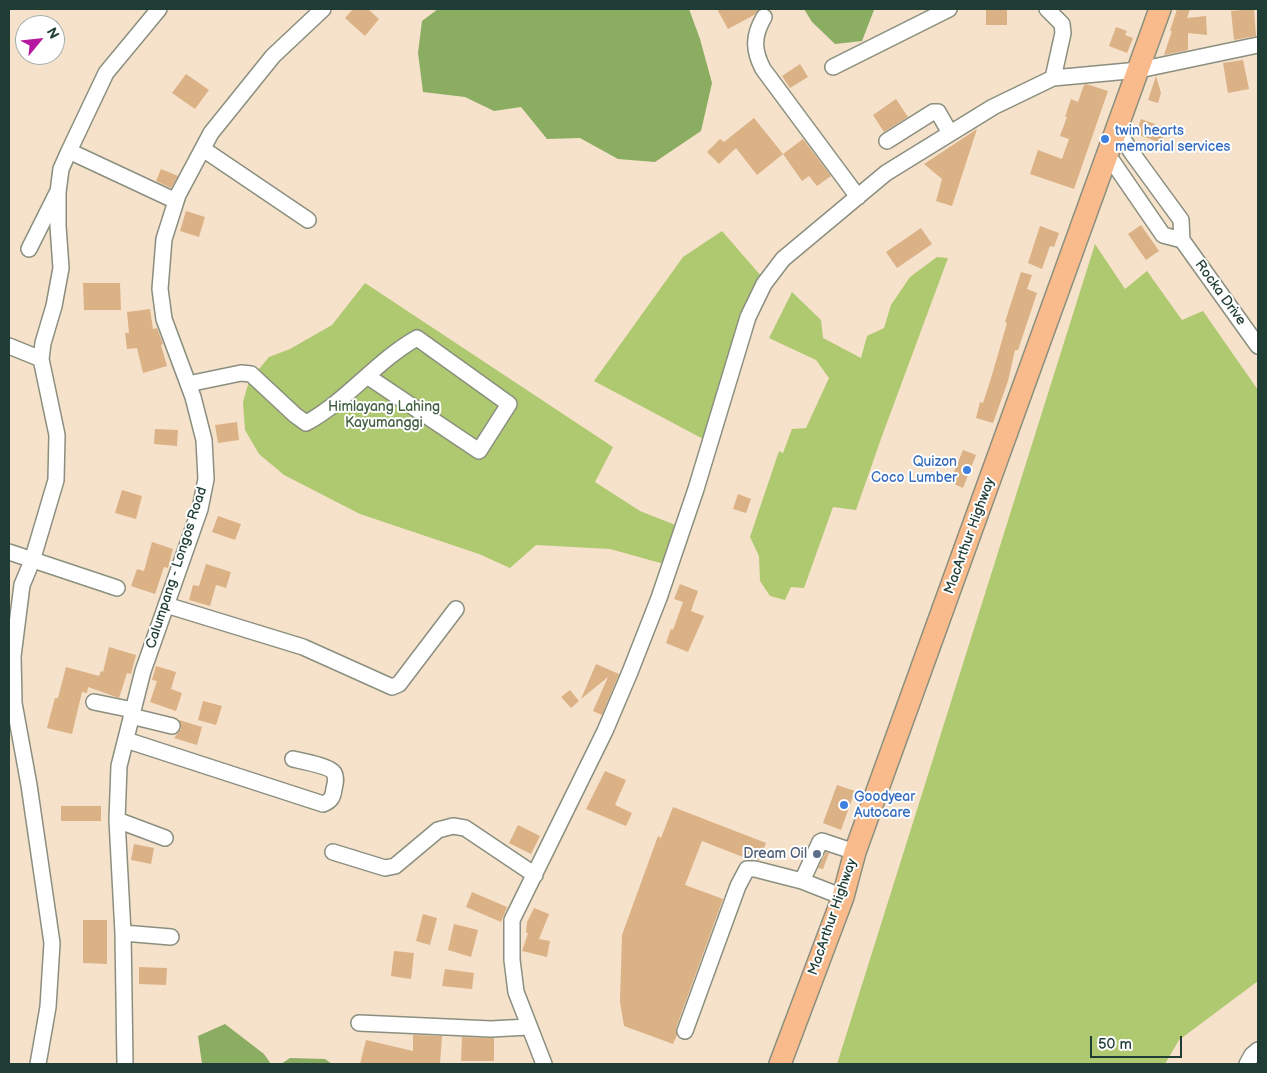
<!DOCTYPE html>
<style>
body{margin:0}
#map{position:relative;width:1267px;height:1073px;overflow:hidden;background:#f6e1ca;font-family:"Balsamiq Sans",sans-serif}
canvas{display:block}
.frame{position:absolute;inset:0;border:10px solid #1f3d34;pointer-events:none}
.north{position:absolute;left:15px;top:15px;width:50px;height:50px;box-sizing:border-box;background:#fff;border:1px solid #a5b1ae;border-radius:50%;rotate:62deg;font-size:14px;font-weight:700;line-height:20px;text-align:center;color:#1f3d34}
.north::after{content:'';display:block;margin:auto;width:18px;height:22px;background:#b5179e;clip-path:polygon(50% 0,100% 100%,50% 72%,0 100%)}
.scale{position:absolute;left:1090px;top:1036px;width:92px;height:22px;box-sizing:border-box;border:2px solid #1f3d34;border-top:0;padding-left:6px;font-size:15px;line-height:18px;white-space:nowrap;color:#1f3d34;-webkit-text-stroke:4px #fff;paint-order:stroke}
</style>
<div id="map">
<canvas width="1267" height="1073"></canvas>
<div class="frame"></div>
<div class="north">N</div>
<div class="scale">50 m</div>
</div>
<script>
const ctx = document.querySelector('canvas').getContext('2d');
ctx.lineJoin = 'round';
function fillPath(path, color) {
  ctx.fillStyle = color;
  ctx.fill(path, 'evenodd');
}
function stroke(path, color, width, dash) {
  ctx.strokeStyle = color;
  ctx.lineWidth = width;
  ctx.lineCap = dash ? 'butt' : 'round';
  ctx.setLineDash(dash || []);
  ctx.stroke(path);
}
function label(font, color, halo, rows, align = 'center') {
  ctx.font = font + ' "Balsamiq Sans",sans-serif';
  ctx.lineWidth = 4;
  ctx.setLineDash([]);
  ctx.textBaseline = 'middle';
  ctx.strokeStyle = halo;
  ctx.fillStyle = color;
  for (const [text, x, y, turn = 0] of rows) {
    ctx.save();
    ctx.translate(x, y);
    ctx.rotate((+turn || 0) * Math.PI / 180);
    ctx.textAlign = isNaN(turn) ? turn : align;
    if (halo) ctx.strokeText(text, 0, 0);
    ctx.fillText(text, 0, 0);
    ctx.restore();
  }
}
const green = new Path2D(`
 M722,231l40,46 -55,164 -113,-60 89,-124z
 M1095,244l30,45 22,-18 35,49 21,-9 55,79v591l-79,59 -14,24h-328z
 M937,257l11,1 -66,178 -26,74 -23,-3 -29,81 -13,-1 -6,13 -15,-4 -10,-15 -1,-25 -9,-19 29,-86 4,2 9,-24 14,-1 23,-50 -13,-18 -47,-22 23,-46 29,28 2,18 38,20 6,-22 17,-8 7,-23 19,-28z
 M365,283l248,164 -18,35 45,29 38,15 -14,38 -54,-15 -74,-4 -26,23 -31,-14 -119,-40 -76,-39 -25,-21 -14,-24 -2,-28 6,-21 20,-24 21,-8 42,-24z`);
const forest = new Path2D(`
 M438,9h251l11,30 12,44 -11,48 -46,31 -37,-3 -38,-21 -33,1 -26,-32 -27,4 -29,-14 -42,-5 -5,-39 4,-32z
 M804,9h73l-3,1 -12,31 -27,3 -23,-22z
 M225,1024l39,30 7,10h-69l-4,-28z
 M290,1058l35,1 7,5h-51z`);
const building = new Path2D(`
 M353,9h15l11,10 -14,17 -20,-18z
 M717,9h43l-6,6 -26,14z
 M986,9h21v16h-21z
 M1177,9h13l-3,9 19,-2 1,19 -19,-2v17l-24,5 8,-24h-2z
 M1254,9l2,27 -22,4 -3,-29z
 M1116,27l11,4 -2,4 8,3 -6,15 -18,-7z
 M1243,60l6,29 -21,4 -5,-30z
 M800,64l8,13 -18,11 -8,-12z
 M186,74l23,16 -14,19 -23,-16z
 M1156,76l5,17 -3,10 -10,-3z
 M1086,84l22,7 -34,98 -44,-15 8,-24 24,9 7,-20 -9,-3 7,-19h-2l6,-18 7,3 6,-17z
 M896,99l12,18 -24,15 -11,-17z
 M754,118l29,36 20,-15 28,37 -14,10 -8,-10 -7,5 -19,-27 -26,21 -21,-27 -17,16 -12,-12 13,-13 4,3z
 M1141,119l25,9 -5,15 -25,-9z
 M977,129l-25,77 -16,-5 6,-22 -18,-15z
 M161,169l17,7 -7,12 -15,-7z
 M186,211l19,6 -6,20 -19,-6z
 M1141,225l18,26 -13,9 -18,-26z
 M1040,226l19,7 -5,14 -4,-1 -8,23 -14,-6z
 M921,228l11,16 -35,24 -11,-16z
 M1021,272l11,3 -5,14 10,4 -19,57h-3l-7,31 -15,42 -17,-5 4,-16 3,1 9,-28 15,-52 -2,-1z
 M83,283h37l1,27h-37z
 M150,309l3,20 4,-1 6,16 -2,1 6,21 -24,7 -6,-25 -10,1 -2,-16h4l-2,-21z
 M237,422l2,18 -21,3 -3,-18z
 M155,429l23,1 -1,16 -23,-2z
 M963,450l13,5 -13,33 -13,-6z
 M122,490l20,6 -6,23 -21,-6z
 M738,494l13,5 -5,14 -13,-4z
 M218,516l23,8 -6,16 -23,-8z
 M152,542l21,7 -5,19 -4,-1 -9,27 -24,-8 6,-17 7,2z
 M206,564l25,8 -5,16 -10,-3 -6,21 -21,-6 4,-15 6,1z
 M680,584l18,7 -7,20 13,5 -16,36 -22,-9 5,-14 2,1 10,-28 -9,-3z
 M109,647l27,8 -5,19 -4,-1 -8,25 -31,-11 -1,6 -5,-1 -10,42 -25,-6 8,-30h3l8,-31 33,9 2,-5 2,1z
 M596,664l23,10 -17,41 -9,-4 15,-34 -27,22z
 M156,666l20,6 -5,17 11,4 -6,18 -26,-9 7,-21 -5,-1z
 M570,690l9,11 -8,7 -10,-11z
 M203,701l19,5 -6,19 -18,-5z
 M179,720l23,7 -5,18 -23,-7 7,-9z
 M605,771l21,9 -11,25 17,8 -6,13 -40,-17z
 M837,785l18,6 -14,39 -18,-7z
 M61,806h40v15h-40z
 M673,807l93,36 -6,17 -11,-4 -1,3 -46,-18 -17,44 38,14 -47,129 1,7 -4,9 -49,-18 -4,-24 2,-67 36,-99 3,2z
 M518,825l22,11 -9,18 -22,-11z
 M134,844l20,4 -3,16 -20,-4z
 M826,852l3,1 -6,16 -5,-1z
 M472,892l35,15 -6,15 -35,-15z
 M534,908l15,6 -10,25 11,2 -3,16 -25,-6 6,-18h-2l1,-11z
 M423,914l14,4 -7,27 -14,-4z
 M83,920h24v44l-24,-1z
 M454,924l24,6 -7,27 -23,-7z
 M394,951l20,2 -3,26 -20,-3z
 M139,967l28,1 -1,17 -27,-1z
 M445,969l29,4 -2,16 -30,-3z
 M413,1035l29,1 -2,28h-80l6,-24 47,11z
 M462,1037l32,1v23h-33z`);
const minor = new Path2D(`
 M1047,9l15,15 1,9 -10,45
 M764,17c-11,19 -11,33 -1,52l95,128
 M833,67l116,-58
 M1117,130l15,23 49,67 1,20 76,106
 M887,141l46,-29h5l12,21
 M203,149l105,71
 M69,151l107,50
 M1108,155l55,80 19,5
 M29,249l28,-56
 M9,346l32,13
 M188,384l53,-11 10,1 44,41 11,8c41,-22 70,-62 111,-85l92,66 -30,47 -112,-75
 M9,552l108,36
 M166,605l137,42 89,40 7,-3 57,-75
 M94,702l39,8
 M131,716l41,10
 M126,740l197,64c8,-3 10,-7 11,-15 1,-5 3,-11 0,-16 -4,-7 -33,-12 -41,-14
 M117,820l48,18
 M333,852l52,16 10,-2 43,-36 15,-4 12,2 70,47
 M802,881l18,-39 2,-1 33,11
 M123,933l48,4
 M359,1023l132,6 37,-2
 M685,1031l53,-145 9,-17h8l47,12 41,16
 M38,1064l10,-57 4,-64 -23,-158 -15,-82 -1,-47 9,-71 10,-24 24,-81 1,-45 -16,-76 2,-16 11,-37 7,-38 -3,-42v-34l3,-23 8,-18 37,-78 53,-64
 M125,1064l-2,-131 -6,-113 2,-54 24,-95 57,-162 6,-30 -2,-39 -11,-43 -29,-78 -4,-30 4,-50 14,-44 33,-62 62,-77 50,-47
 M544,1064l-28,-72 -4,-32v-40l93,-189 25,-59 29,-74 37,-109 52,-172 16,-33 19,-25 103,-86 107,-66 60,-29 86,-8 119,-25
 M1247,1064l5,-9 6,-5`);
const highway = new Path2D(`
 M780,1064l63,-167 12,-45 305,-843`);
const markers = [
 [1105,139,5,"#3f7fe0"],
 [967,470,5,"#3f7fe0"],
 [844,805,5,"#3f7fe0"],
 [817,854,5,"#5c6f8a"]
];
const shopNames = [
 ["twin hearts",1115,131],
 ["memorial services",1115,147],
 ["Quizon",957,462,"right"],
 ["Coco Lumber",957,478,"right"],
 ["Goodyear",854,797],
 ["Autocare",854,813]
];
const streetNames = [
 ["Rocka Drive",1220,293,54],
 ["MacArthur Highway",970,536,-70],
 ["Calumpang - Longos Road",177,568,-72],
 ["MacArthur Highway",833,917,-71]
];
const parkNames = [
 ["Himlayang Lahing",384,407],
 ["Kayumanggi",384,423]
];
const serviceNames = [
 ["Dream Oil",807,854]
];
fillPath(green, '#aec96f');
fillPath(forest, '#8aad62');
fillPath(building, '#dbb186');
stroke(minor, '#8a8f7f', 18);
stroke(highway, '#8a8f7f', 24);
stroke(minor, '#fff', 15);
stroke(highway, '#fabb8c', 21);
for (const [x, y, r, color] of markers) {
  const dot = new Path2D();
  dot.arc(x, y, r, 0, 2 * Math.PI);
  ctx.fillStyle = color;
  ctx.fill(dot);
  stroke(dot, '#fff', 2);
}
label('14px', '#366cbe', '#fff', shopNames, 'left');
label('14px', '#1f3d34', '#fff', streetNames);
label('14px', '#436043', '#fff', parkNames);
label('14px', '#4e5e75', '#fff', serviceNames, 'right');
</script>
